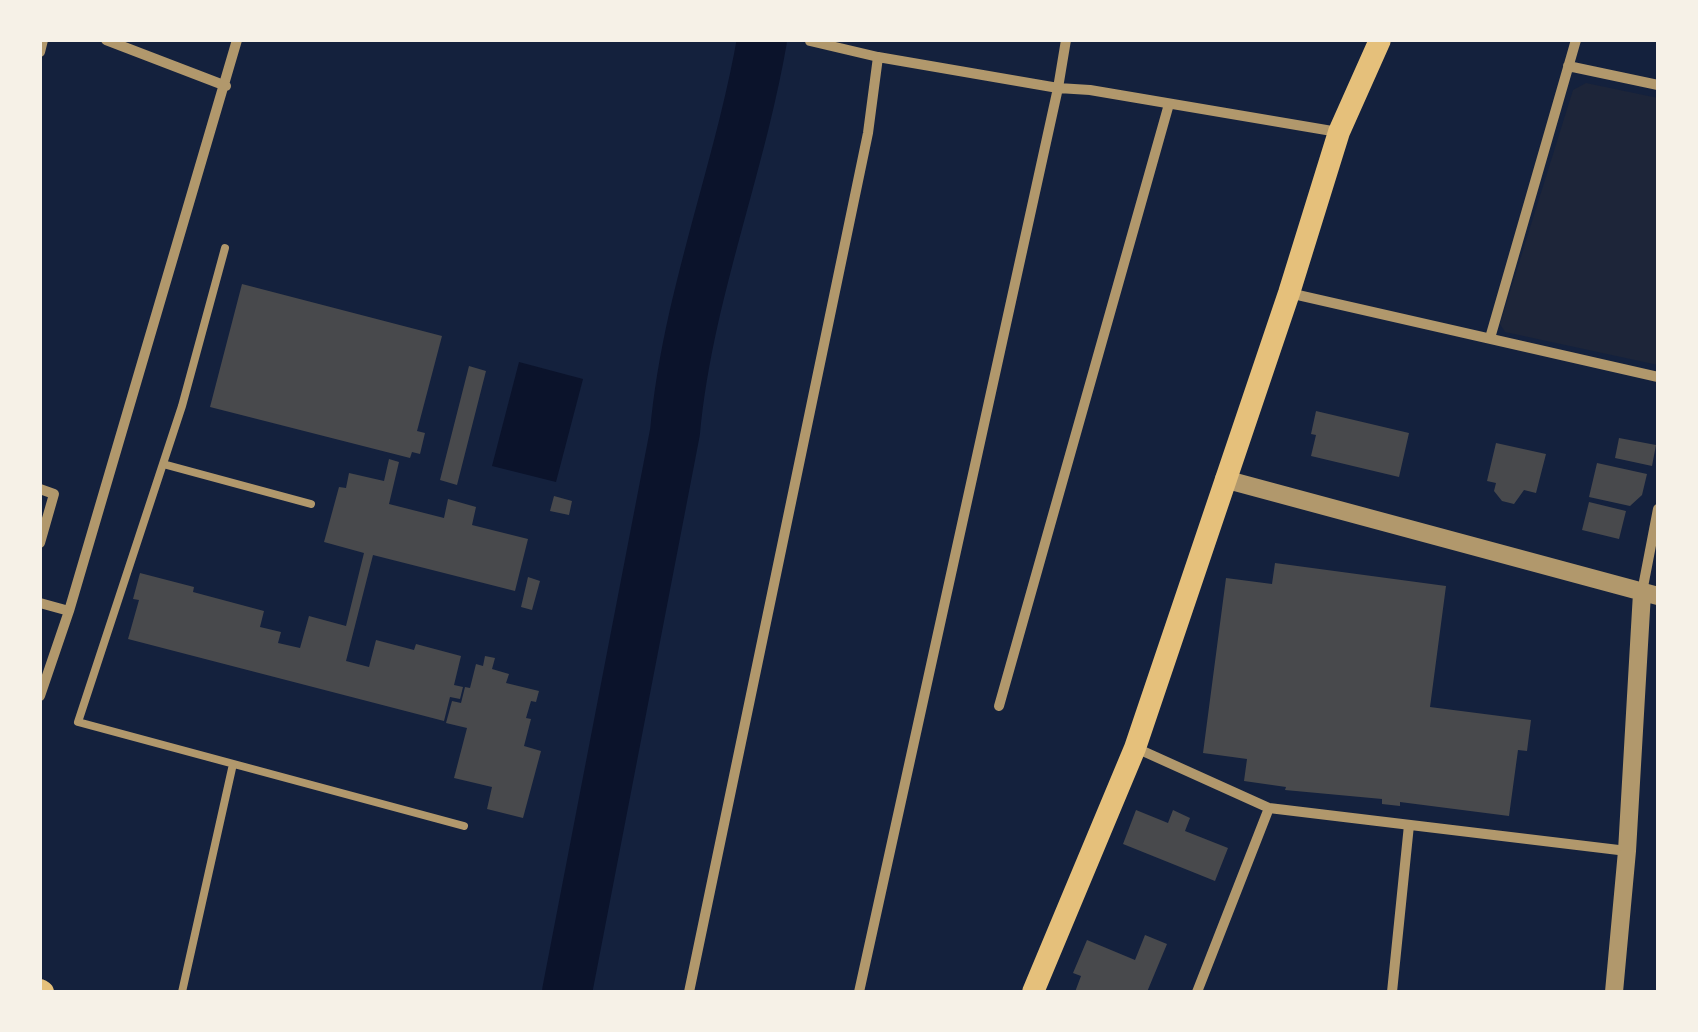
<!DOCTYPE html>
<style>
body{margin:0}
#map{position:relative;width:1698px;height:1032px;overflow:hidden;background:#14213d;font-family:"PT Sans",sans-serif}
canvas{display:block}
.frame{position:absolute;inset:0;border:42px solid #f6f1e7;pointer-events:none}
</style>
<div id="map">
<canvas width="1698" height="1032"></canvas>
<div class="frame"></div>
</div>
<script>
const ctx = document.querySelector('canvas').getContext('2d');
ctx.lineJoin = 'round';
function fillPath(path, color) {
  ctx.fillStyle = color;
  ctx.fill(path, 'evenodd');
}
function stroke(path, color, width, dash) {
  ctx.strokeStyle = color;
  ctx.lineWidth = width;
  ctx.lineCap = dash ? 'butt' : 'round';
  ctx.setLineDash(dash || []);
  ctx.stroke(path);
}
const green = new Path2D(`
 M1586,83l72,15v267l-153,-33 -5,-8 73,-234z`);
const water = new Path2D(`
 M519,362l64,17 -27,103 -64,-16z`);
const river = new Path2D(`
 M567,992l108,-560c12,-134 64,-260 87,-392`);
const building = new Path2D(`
 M242,284l200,52 -25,95 8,2 -5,21 -8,-2 -2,6 -200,-51z
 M469,366l17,5 -29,114 -17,-5z
 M1316,411l93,22 -10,44 -88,-21 5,-21 -5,-1z
 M1619,438l37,7 -4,21 -37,-8z
 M1496,443l50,11 -10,39 -12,-3 -10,14 -12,-3 -8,-10 2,-8 -9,-2z
 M389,459l10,3 -10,42 55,14 4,-19 28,8 -4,18 56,14 -13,52 -142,-36 -27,106 23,6 7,-27 38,10 2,-6 45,12 -7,29 9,2 -3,12 -10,-2 -6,24 -316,-82 11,-39 -6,-1 7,-26 54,14 -1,5 71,19 -4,16 21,5 -3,11 22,5 9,-32 37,10 18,-73 -40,-11 15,-55 7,1 3,-15 35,8z
 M1597,463l50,11 -5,21 -12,11 -41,-9z
 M554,496l18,5 -3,14 -19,-4z
 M1589,502l37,9 -7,28 -37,-9z
 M1275,563l171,23 -16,121 101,13 -4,31 -9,-1 -9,66 -109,-14v4l-18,-2v-5l-97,-9 1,-3 -42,-6 3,-22 -44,-6 23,-175 46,6z
 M528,577l12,4 -8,29 -11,-3z
 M485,656l10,2 -3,11 17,5 -3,9 33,8 -3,11 -5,-1 -5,17 5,1 -7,27 17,5 -18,67 -36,-9 5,-22 -38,-9 13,-50 -21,-5 6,-22 9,2 4,-16 5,1 6,-24 7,2z
 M1136,810l32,13 5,-13 17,8 -5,13 43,17 -13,33 -92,-37z
 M1145,935l22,9 -20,48h-72l6,-16 -8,-3 14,-33 48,20z`);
const service = new Path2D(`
 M225,248l-43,158 -104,316 386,104
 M163,464l148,40
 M182,992l51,-228`);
const minor = new Path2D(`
 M106,40l120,46
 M810,41l68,16 180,31 32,2 248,42
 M40,52l3,-12
 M1568,66l90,19
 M1289,293l369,84
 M1490,338l86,-298
 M40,489l14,5 -14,49
 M1642,592l16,-83
 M40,603l29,8
 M40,696l29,-85 168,-571
 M999,706l170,-602
 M1136,748l133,60 358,43
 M689,992l179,-859 10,-76
 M859,992l199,-904 8,-48
 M1197,992l72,-184
 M1392,992l17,-167`);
const tertiary = new Path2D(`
 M1224,479l434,117
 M1614,992l13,-141 15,-258`);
const trunk = new Path2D(`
 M40,990l3,2
 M1033,992l102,-244 154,-455 50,-161 41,-92`);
fillPath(green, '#1d2539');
fillPath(water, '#0b132b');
stroke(river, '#0b132b', 50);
fillPath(building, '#48494c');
stroke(service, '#b1986c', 8);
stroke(minor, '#b1986c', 10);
stroke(tertiary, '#b1986c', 18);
stroke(trunk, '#e5c07b', 22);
</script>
